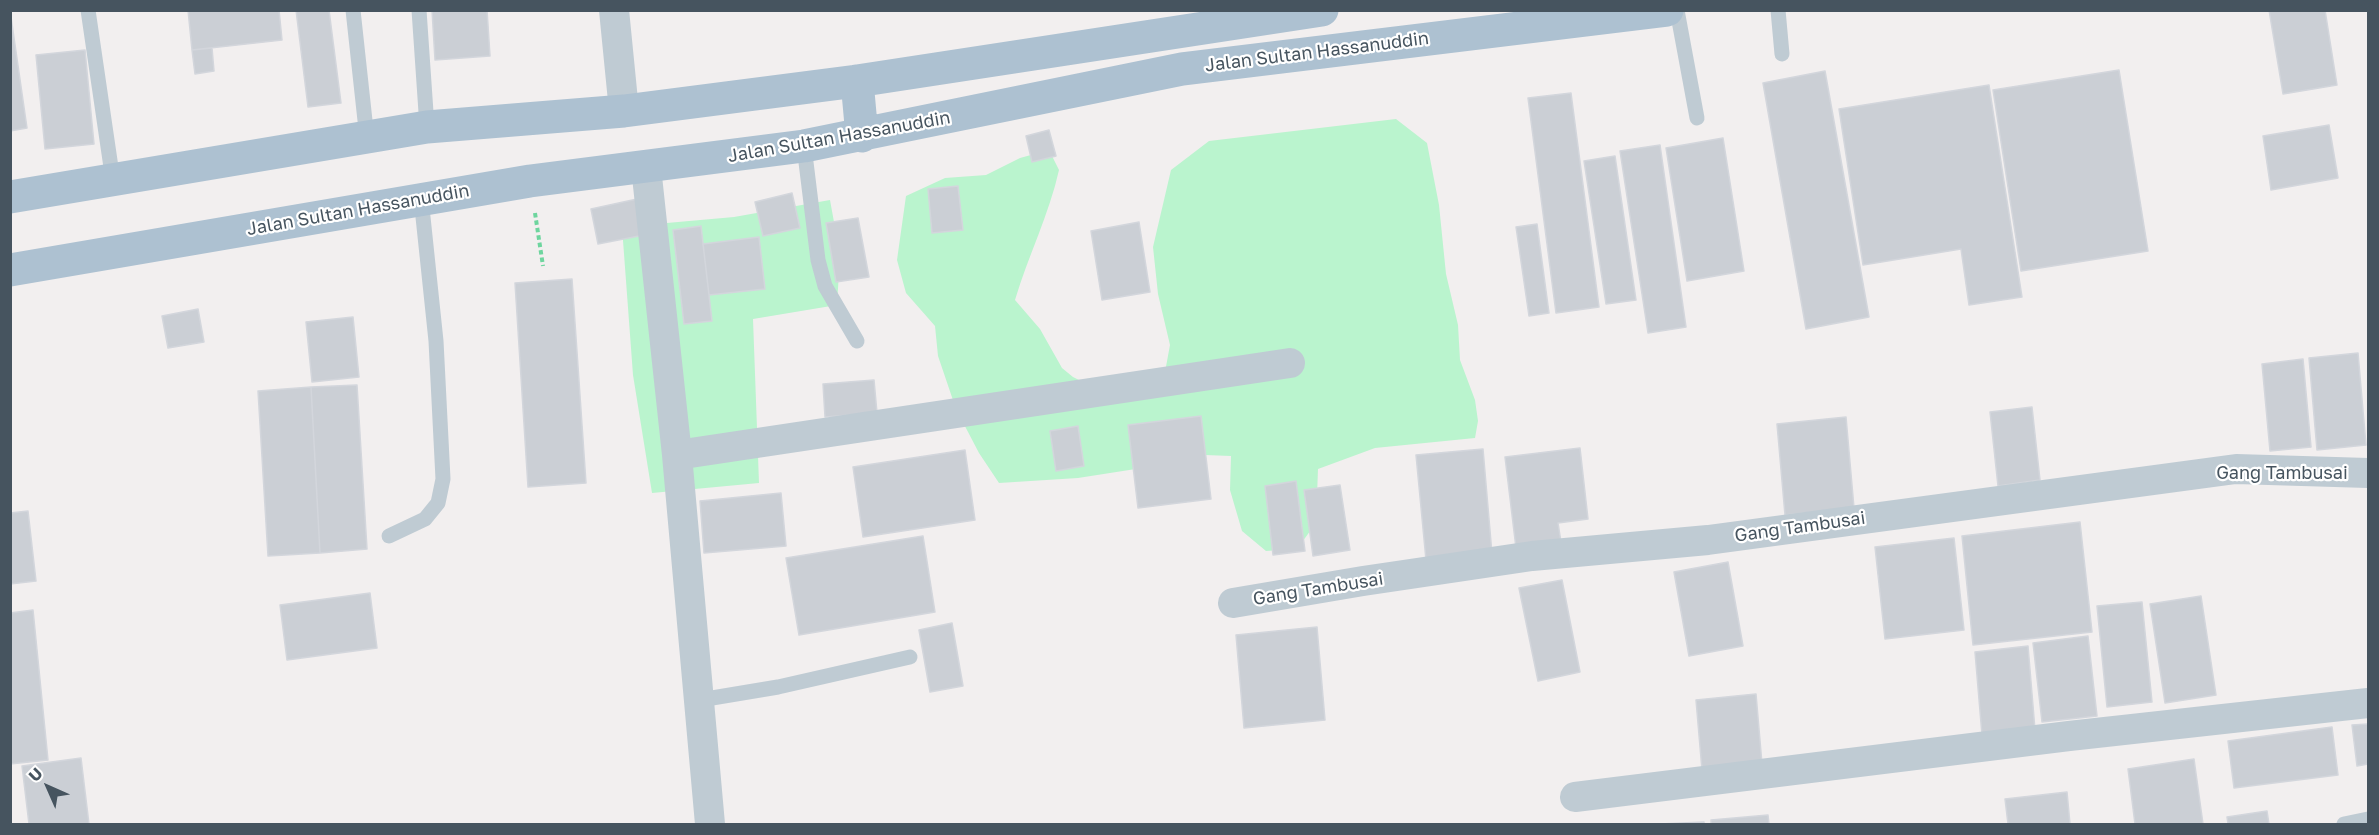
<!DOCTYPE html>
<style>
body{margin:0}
#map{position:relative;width:2379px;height:835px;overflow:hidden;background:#f2efef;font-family:"Golos Text",sans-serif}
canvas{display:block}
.frame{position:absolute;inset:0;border:12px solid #46545f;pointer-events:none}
.north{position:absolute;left:18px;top:757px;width:60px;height:60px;-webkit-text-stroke:4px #fff;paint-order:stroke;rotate:315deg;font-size:16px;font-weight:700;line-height:24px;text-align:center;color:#46545f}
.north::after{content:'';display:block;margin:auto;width:21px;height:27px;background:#46545f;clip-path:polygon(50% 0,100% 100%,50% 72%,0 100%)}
</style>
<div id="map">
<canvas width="2379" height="835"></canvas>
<div class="frame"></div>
<div class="north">U</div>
</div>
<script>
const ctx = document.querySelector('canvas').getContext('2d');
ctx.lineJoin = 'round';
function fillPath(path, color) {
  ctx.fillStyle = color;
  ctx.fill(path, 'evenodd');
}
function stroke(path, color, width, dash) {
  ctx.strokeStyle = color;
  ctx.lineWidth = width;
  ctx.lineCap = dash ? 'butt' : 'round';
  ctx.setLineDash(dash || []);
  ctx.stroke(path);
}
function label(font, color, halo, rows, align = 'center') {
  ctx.font = font + ' "Golos Text",sans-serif';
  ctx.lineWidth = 4.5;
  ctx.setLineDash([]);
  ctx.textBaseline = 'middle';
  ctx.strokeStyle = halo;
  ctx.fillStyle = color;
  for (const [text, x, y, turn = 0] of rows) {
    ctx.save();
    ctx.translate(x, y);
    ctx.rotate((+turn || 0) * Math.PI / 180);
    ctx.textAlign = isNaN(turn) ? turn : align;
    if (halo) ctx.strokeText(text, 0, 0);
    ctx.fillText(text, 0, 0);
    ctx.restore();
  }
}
const green = new Path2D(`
 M1396,119l31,24 12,62 7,69 12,51 2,35 15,40 3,21 -3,17 -100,10 -57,21 -2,54 -19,26 -31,2 -24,-20 -12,-41 1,-34 -26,-1 -63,13 -64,10 -79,5 -20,-30 -23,-44 -18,-53 -3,-30 -29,-33 -9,-33 9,-64 39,-18 41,-3 34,-17 29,-8 10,20c-10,45 -31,86 -44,130l25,29 22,39 11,9 16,8 76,-13 5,-27 -12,-51 -5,-47 18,-77 38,-29z
 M830,200l10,55 -3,50 -84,14 6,164 -107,10 -19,-118 -11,-148 112,-10z`);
const building = new Path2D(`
 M10,10l17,118 -17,3z
 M188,10h91l3,30 -90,10z
 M296,10h33l12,93 -33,4z
 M432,10h55l3,46 -55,4z
 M2269,10h56l12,75 -54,9z
 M212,48l2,23 -19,3 -3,-24z
 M85,50l9,94 -49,5 -9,-94z
 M2119,70l29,181 -127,20 -28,-181z
 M1825,71l44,246 -63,12 -43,-246z
 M1989,85l33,212 -53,8 -8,-56 -98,16 -24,-156z
 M1571,93l28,214 -43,6 -28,-215z
 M2329,125l9,53 -67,12 -8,-54z
 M1049,130l7,26 -24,6 -6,-26z
 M1723,138l21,133 -57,10 -21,-133z
 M1660,145l26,182 -38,6 -28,-182z
 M1615,156l21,144 -30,4 -22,-143z
 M958,186l5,44 -31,3 -4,-44z
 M792,193l8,35 -37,8 -8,-34z
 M637,199l7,36 -46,9 -7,-35z
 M858,218l11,59 -33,5 -10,-59z
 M1139,222l11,70 -48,8 -11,-69z
 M1537,224l12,89 -20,3 -13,-89z
 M701,226l11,95 -28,3 -11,-94z
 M759,237l6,52 -56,6 -6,-51z
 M572,279l14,204 -58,4 -13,-204z
 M198,309l6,33 -36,6 -6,-32z
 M353,317l6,60 -47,5 -6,-60z
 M2358,353l8,92 -49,5 -8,-92z
 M2303,359l8,88 -41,4 -8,-87z
 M874,380l3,33 -52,4 -2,-33z
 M357,385l10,164 -47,4 -9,-166z
 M311,387l9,166 -52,3 -10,-165z
 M2032,407l8,73 -42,6 -8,-74z
 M1201,416l10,83 -73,9 -10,-83z
 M1846,417l8,91 -69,7 -8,-91z
 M1078,426l6,40 -28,5 -6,-40z
 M1580,448l8,71 -30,4 3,19 -45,6 -11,-91z
 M1483,449l9,105 -66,6 -10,-105z
 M965,450l10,70 -112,17 -10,-70z
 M1296,481l9,70 -32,4 -8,-69z
 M1340,485l10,65 -37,6 -9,-66z
 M781,493l5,53 -82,7 -4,-52z
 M28,511l8,70 -26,3v-71z
 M2080,522l12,110 -119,13 -11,-109z
 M923,536l12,76 -136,23 -13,-77z
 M1954,538l10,92 -79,9 -10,-92z
 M1728,562l15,84 -54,10 -15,-84z
 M1562,580l18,92 -42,9 -19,-93z
 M370,593l7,55 -90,12 -7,-55z
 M2201,596l15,99 -51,8 -15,-99z
 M2142,602l10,100 -45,5 -10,-101z
 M33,610l15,150 -38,4v-151z
 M952,623l11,63 -33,6 -11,-62z
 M1317,627l8,93 -81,8 -8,-93z
 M2088,636l9,80 -55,6 -9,-79z
 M2028,646l7,84 -53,5 -7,-83z
 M1756,694l6,70 -60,6 -6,-70z
 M2368,724v40l-11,2 -5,-41z
 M2332,727l6,48 -104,13 -6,-47z
 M81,758l8,66h-60l-7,-58z
 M2194,759l9,65h-68l-7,-55z
 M2067,792l3,32h-62l-3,-25z
 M2267,811l2,13h-41l-1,-7z
 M1768,815l1,9h-58v-4z
 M1704,822v2h-44z`);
const path = new Path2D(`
 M535,213l8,53`);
const service = new Path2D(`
 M88,10l25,171
 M353,10l14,129
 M419,10l8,117
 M1677,10l20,108
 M1778,10l4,44
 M804,146l14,114 7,26 32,55
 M389,536l36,-17 13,-16 5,-24 -7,-138 -15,-143
 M700,700l78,-13 132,-30
 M2344,824l24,-5`);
const minor = new Path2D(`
 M614,10l10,101
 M646,167l31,288 33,369
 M677,455l613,-92
 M1233,603l130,-22 169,-25 176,-16 528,-71 132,4
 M1575,797l494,-61 299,-33`);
const primary = new Path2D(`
 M857,81l5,55
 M10,197l417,-70 197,-16 233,-30 465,-71
 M10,270l520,-89 274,-35 378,-77 485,-59`);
const streetNames = [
 ["Jalan Sultan Hassanuddin",1317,52,-7],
 ["Jalan Sultan Hassanuddin",839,137,-10],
 ["Jalan Sultan Hassanuddin",358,210,-10],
 ["Gang Tambusai",2282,473],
 ["Gang Tambusai",1800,527,-8],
 ["Gang Tambusai",1318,589,-9]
];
fillPath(green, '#baf4ce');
fillPath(building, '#cbcfd5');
stroke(building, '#d3d6dc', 1.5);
stroke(path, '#6ed59e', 4, [4.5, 3]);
stroke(service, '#bfcbd3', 15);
stroke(minor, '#bfcbd3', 30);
stroke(primary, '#adc1d1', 33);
label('18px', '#46545f', '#fff', streetNames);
</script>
